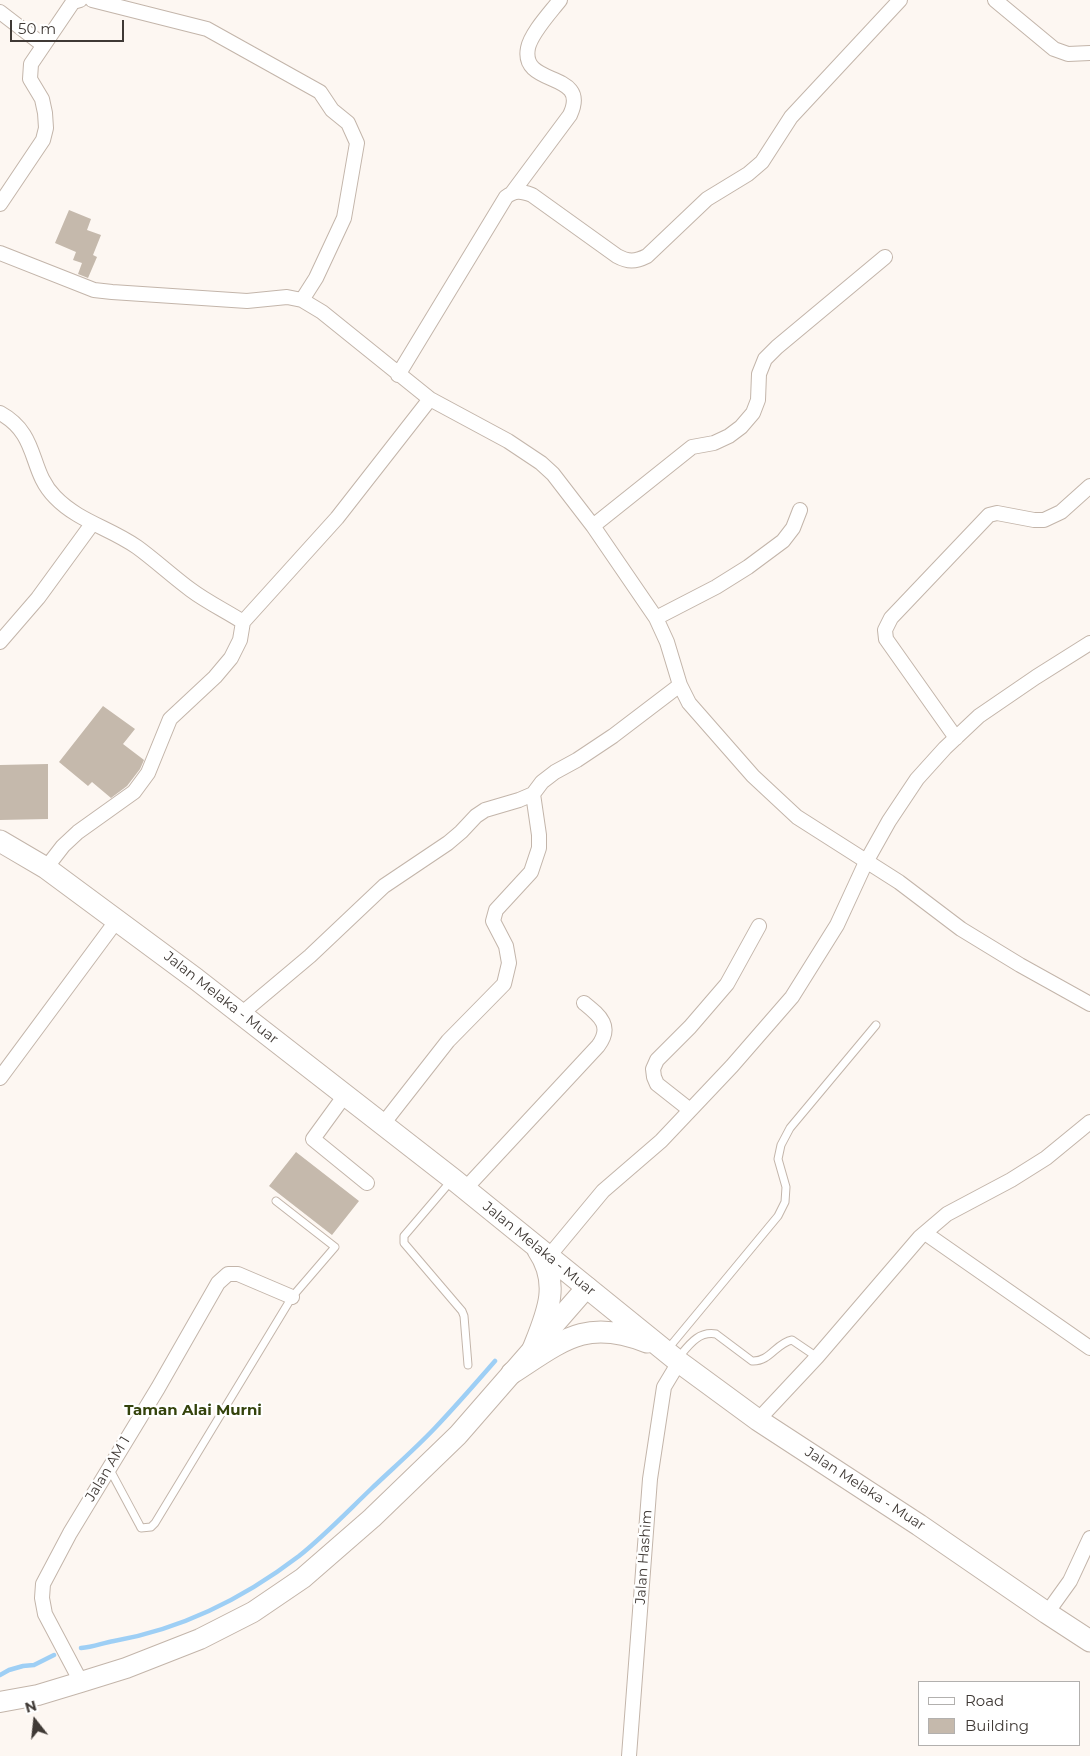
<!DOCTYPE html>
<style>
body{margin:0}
#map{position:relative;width:1090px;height:1756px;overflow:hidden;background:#fdf7f2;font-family:Montserrat,sans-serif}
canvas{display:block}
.legend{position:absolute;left:918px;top:1681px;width:162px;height:65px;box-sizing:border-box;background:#fff;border:1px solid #b2b0ae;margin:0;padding:6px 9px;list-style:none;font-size:15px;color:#3f3935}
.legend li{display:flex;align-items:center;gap:10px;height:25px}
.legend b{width:25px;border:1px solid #b2b0ae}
.north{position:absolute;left:10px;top:1696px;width:50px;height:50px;-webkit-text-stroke:4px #fff;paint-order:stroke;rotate:344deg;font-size:14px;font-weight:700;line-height:20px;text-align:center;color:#3f3935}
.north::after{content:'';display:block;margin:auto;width:18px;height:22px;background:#3f3935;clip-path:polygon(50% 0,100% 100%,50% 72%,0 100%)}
.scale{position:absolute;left:10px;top:20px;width:114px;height:22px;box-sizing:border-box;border:2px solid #3f3935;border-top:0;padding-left:6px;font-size:15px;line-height:18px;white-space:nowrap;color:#3f3935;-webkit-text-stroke:4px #fff;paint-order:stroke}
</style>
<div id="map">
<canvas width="1090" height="1756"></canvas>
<ul class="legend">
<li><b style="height:6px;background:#fff"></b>Road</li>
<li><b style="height:14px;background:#c5b9ac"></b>Building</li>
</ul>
<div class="north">N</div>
<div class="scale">50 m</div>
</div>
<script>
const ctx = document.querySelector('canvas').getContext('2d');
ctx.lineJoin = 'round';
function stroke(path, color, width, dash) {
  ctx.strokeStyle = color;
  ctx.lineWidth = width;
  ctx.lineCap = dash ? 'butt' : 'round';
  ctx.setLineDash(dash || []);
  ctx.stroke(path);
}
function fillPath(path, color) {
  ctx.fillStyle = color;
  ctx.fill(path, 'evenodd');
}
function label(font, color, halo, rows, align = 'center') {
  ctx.font = font + ' Montserrat,sans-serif';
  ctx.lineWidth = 4.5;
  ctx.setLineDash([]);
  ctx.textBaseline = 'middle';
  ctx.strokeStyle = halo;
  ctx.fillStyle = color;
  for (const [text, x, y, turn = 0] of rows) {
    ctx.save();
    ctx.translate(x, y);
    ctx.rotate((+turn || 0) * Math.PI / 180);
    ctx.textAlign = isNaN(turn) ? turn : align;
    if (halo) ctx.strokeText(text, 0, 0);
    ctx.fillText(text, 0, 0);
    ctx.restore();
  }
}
const stream = new Path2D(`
 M81,1648c13,-1 21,-5 33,-7 68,-12 130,-43 185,-85 25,-20 48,-44 72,-67 21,-20 43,-39 63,-60 21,-22 41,-45 61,-68
 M0,1675l9,-5 14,-4 11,-1 20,-10`);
const building = new Path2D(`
 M69,210l22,9 -4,11 14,5 -8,20 4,2 -9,21 -10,-4 4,-11 -9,-3 3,-8 -21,-9z
 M103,706l32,23 -12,15 21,16 -4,9 -13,17 -16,12 -19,-16 -4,4 -29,-24z
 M48,764v55l-48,1v-55z
 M296,1152l63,49 -27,34 -63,-49z`);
const lane = new Path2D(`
 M451,1181l-47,55v7l58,68 2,5 4,49
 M667,1350l111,-134 7,-14 1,-15 -8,-28 3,-14 9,-17 86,-103
 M678,1358c11,-13 20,-27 38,-24l36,27c18,1 24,-18 40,-21l25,17
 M109,1468l30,56 2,4 10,-1 4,-4 137,-226 43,-50 -59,-46`);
const street = new Path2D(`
 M92,0l115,29 113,63 12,18 16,13 9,20 -13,75 -28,60 -14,22
 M995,0l59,49 14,5 22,-1
 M0,12l43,33
 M512,193l58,-78c21,-45 -50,-27 -42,-67 3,-15 22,-35 32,-48
 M0,204l43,-64 3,-12 -1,-15 -3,-14 -12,-20 1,-15 42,-62 7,-2
 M0,253l94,37 18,2 135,9 40,-4 15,3 20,12 108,87 78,42 33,22 12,11 40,52 63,92 11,24 13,43 9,18 64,73 44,41 102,65 62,47 59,36 70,39
 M398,375l108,-178c9,-7 15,-6 26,-2l85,61c11,6 18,6 30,0l60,-57 41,-25 14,-12 29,-45 109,-117
 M0,413c40,22 28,57 55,84 23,24 55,31 82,50 18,13 35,29 54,43 16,12 35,21 52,32
 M593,526l99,-79 22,-4 15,-7 12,-9 12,-14 5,-13 1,-26 6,-15 12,-12 108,-90
 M656,618l60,-31 32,-20 35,-26 10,-13 7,-18
 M0,642l38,-44 54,-74
 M956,738l-70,-99 -1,-9 6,-12 98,-103 8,-2 37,7h10l17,-8 29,-26
 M46,868l17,-22 15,-14 56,-40 14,-19 22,-54 45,-42 16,-19 9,-18 3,-18 94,-104 93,-119
 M241,1014l69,-58 74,-70 64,-43 13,-11 15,-16 9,-6 34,-10 14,-6 9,-12 13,-10 22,-12 36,-24 67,-51
 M0,1078l117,-158
 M345,1095l-32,44 54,44
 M690,1110l-33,-26 -3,-7 -1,-8 4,-9 33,-33 37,-43 32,-58
 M383,1124l65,-83 56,-57 5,-21 -3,-17 -13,-25 3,-11 35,-38 8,-24v-13l-6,-41
 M465,1189l133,-143c15,-20 2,-30 -14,-43
 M925,1233l165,115
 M549,1256l54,-65 58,-50 71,-75 60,-69 45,-72 29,-63 23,-41 28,-42 28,-31 34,-32 57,-39 54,-34
 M758,1420l59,-63 103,-120 27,-23 64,-34 35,-22 44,-36
 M1047,1613l23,-32 20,-43
 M81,1682l-36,-68 -3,-16 1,-14 27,-51 88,-145 60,-105 10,-9h10l54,23
 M629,1756l21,-277 14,-92 15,-25`);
const secondary = new Path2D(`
 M0,1702l38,-7 43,-13 45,-14 74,-29 53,-27 50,-34 69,-60 86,-83 129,-148`);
const primary = new Path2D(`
 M0,841l46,27 150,111 257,200 226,183 79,58 161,105 128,88 43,28
 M533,1349c14,-35 28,-65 5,-99
 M512,1373c51,-33 74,-55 135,-31`);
const streetNames = [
 ["Jalan Melaka - Muar",221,998,38],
 ["Jalan Melaka - Muar",539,1249,39],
 ["Jalan AM 1",108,1469,-59],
 ["Jalan Melaka - Muar",865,1489,33],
 ["Jalan Hashim",644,1557,-86]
];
const neighbourhoodNames = [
 ["Taman Alai Murni",193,1411]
];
stroke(stream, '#9ecff5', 4.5);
fillPath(building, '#c5b9ac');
stroke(lane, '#c3b5aa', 9);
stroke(street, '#c3b5aa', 16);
stroke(secondary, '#c3b5aa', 22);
stroke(primary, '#c3b5aa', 23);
stroke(lane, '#fff', 7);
stroke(street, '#fff', 14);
stroke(secondary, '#fff', 20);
stroke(primary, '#fff', 21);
label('14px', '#3f3935', '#fff', streetNames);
label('bold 15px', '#34430c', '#fff', neighbourhoodNames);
</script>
